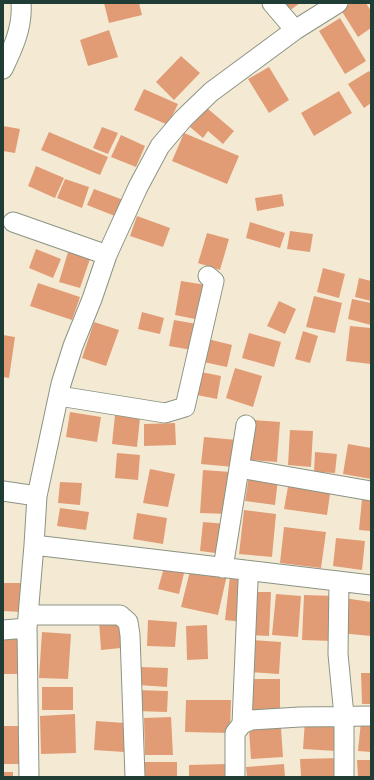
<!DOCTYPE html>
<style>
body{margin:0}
#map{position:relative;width:374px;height:780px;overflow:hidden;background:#f4ead3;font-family:"Shantell Sans",sans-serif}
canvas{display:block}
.frame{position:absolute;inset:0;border:4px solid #1f3d34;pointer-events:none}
</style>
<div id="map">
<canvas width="374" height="780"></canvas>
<div class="frame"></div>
</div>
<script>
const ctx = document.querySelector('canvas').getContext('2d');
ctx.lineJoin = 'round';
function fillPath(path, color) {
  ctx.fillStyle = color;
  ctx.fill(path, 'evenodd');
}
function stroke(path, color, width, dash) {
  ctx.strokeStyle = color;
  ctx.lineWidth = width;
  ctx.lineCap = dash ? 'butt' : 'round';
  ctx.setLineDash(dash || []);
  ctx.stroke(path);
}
const building = new Path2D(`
 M104,3h35l3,12 -33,8z
 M283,3h17l-11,8z
 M351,3h15l5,8v17l-13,9 -17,-27z
 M340,18l26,43 -21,13 -26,-43z
 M109,30l9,27 -30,9 -8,-26z
 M181,56l19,17 -26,27 -18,-18z
 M269,67l20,33 -20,13 -21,-34z
 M369,71l2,3v29l-7,5 -16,-24z
 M144,89l34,15 -10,21 -34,-15z
 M339,91l13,22 -38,23 -13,-23z
 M207,108l27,23 -11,13 -15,-13 -5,7 -13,-11z
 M3,126l17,3 -5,24 -12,-2z
 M102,127l16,6 -10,21 -15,-6z
 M49,132l59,25 -8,18 -59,-25z
 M184,133l55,23 -12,28 -55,-23z
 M121,135l24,11 -9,21 -25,-10z
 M36,166l28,12 -9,20 -27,-12z
 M65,179l24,8 -7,21 -25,-10z
 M94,189l32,12 -6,17 -33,-13z
 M282,194l2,12 -27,5 -2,-13z
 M137,216l33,12 -7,19 -33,-11z
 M250,222l35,11 -5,15 -34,-10z
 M290,231l23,3 -3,18 -23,-3z
 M207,233l22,6 -9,31 -22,-7z
 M36,249l25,10 -8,19 -24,-10z
 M68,252l22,7 -10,29 -21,-6z
 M323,268l22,6 -6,24 -22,-6z
 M359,278l12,3v20l-16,-4z
 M181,281l25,4 -6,35 -25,-5z
 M38,283l42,14 -8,23 -42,-14z
 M314,296l28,7 -7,30 -29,-6z
 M352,299l19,4v22l-23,-6z
 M279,301l17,8 -11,25 -18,-8z
 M142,312l22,6 -4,16 -22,-5z
 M174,320l23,4 -5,26 -23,-4z
 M94,322l25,8 -13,36 -24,-8z
 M350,326l21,2v36l-25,-3z
 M303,331l15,5 -8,27 -15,-4z
 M249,333l32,9 -7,25 -32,-9z
 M3,335l12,2 -6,41 -6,-1z
 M204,338l28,7 -5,22 -28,-6z
 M235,368l27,8 -9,31 -27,-9z
 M196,371l25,5 -4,23 -25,-5z
 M70,412l31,5 -4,25 -31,-5z
 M115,415l25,3 -3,29 -25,-3z
 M253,420l27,2 -3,40 -27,-2z
 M175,423l1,22 -32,1v-22z
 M290,430l23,1 -2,36 -23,-2z
 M204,437l33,3 -3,27 -33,-3z
 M348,444l23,4v31l-28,-5z
 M315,452l22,2 -2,19 -21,-1z
 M117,453l23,2 -2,25 -23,-2z
 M150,469l25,5 -7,33 -25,-4z
 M203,470l28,2 -3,42 -28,-1z
 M249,475l29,4 -3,26 -30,-4z
 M289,481l42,6 -4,28 -43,-6z
 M60,482l22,1 -2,22 -22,-2z
 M362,499l9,1v31l-12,-1z
 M60,508l29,4 -3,18 -29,-4z
 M244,510l32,4 -4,43 -33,-3z
 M137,513l30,5 -4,26 -30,-5z
 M203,522l24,2 -4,30 -23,-3z
 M284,527l42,5 -5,36 -41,-5z
 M336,538l29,3 -3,29 -29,-4z
 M165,564l20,5 -6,25 -21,-5z
 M191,567l36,8 -9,40 -37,-8z
 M230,576l17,1 -5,45 -17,-2z
 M3,583h20l-1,29 -19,-1z
 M251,592h20l-2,44 -20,-1z
 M276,594l25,2 -3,41 -26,-2z
 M304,595l32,1 -3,45 -31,-1z
 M344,598l27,4v34l-31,-3z
 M119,620l2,28 -20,2 -2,-29z
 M148,620l29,2 -2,25 -28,-1z
 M207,625l1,34 -21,1 -1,-34z
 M42,632l29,2 -3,45 -29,-1z
 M3,633h19v41h-19z
 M252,640l29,2 -2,32 -30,-2z
 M140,667l28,1 -1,19 -28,-2z
 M361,673h10v31h-9z
 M244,679h36v33l-36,-1z
 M42,687h31v23h-31z
 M136,690l32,1 -1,21 -31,-1z
 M186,700h45l-1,33 -45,-1z
 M75,714l1,39 -35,1 -1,-38z
 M171,717l2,38h-28l-1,-37z
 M305,720l33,2 -2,29 -33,-2z
 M96,721l29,2 -1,29 -30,-2z
 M361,721l10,1v30l-13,-1z
 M3,726h16v38h-16z
 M281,728l2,29 -32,2 -2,-29z
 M339,758v19h-38l-1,-18z
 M357,760h14v17h-13z
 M142,762h35v15h-34z
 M226,764l1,13h-38v-12z
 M284,764l1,13h-38l-1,-10z
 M3,772h10v5h-10z`);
const street = new Path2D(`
 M272,3l23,27
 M3,69c10,-21 20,-42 18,-66
 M13,222l94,33
 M59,396l106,17 20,-6 29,-126 -6,-5
 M239,468l132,23
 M3,491l34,5
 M34,545l337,40
 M223,568l23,-143
 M339,581l-1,73 6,62v61
 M28,615h92l8,7 2,13 5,142
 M27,628l2,149
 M3,630l24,-2 7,-83 3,-49 24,-112 12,-38 19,-47 15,-44 31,-68 22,-41 23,-27 28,-27 84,-62 43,-27
 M242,724l6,-143
 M235,777v-44l7,-9 9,-4 49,-3 71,-1`);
fillPath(building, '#e19c76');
stroke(street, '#8a9484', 21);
stroke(street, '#fff', 19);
</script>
